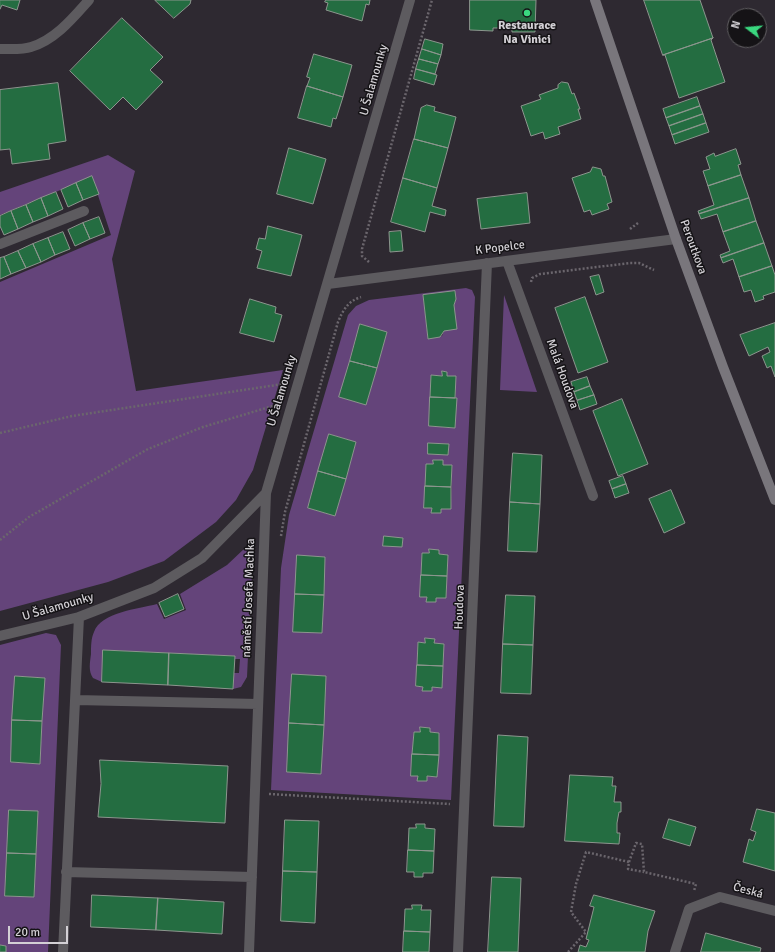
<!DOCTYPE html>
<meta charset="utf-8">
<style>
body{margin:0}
#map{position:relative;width:775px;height:952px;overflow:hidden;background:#2e2931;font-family:Signika,sans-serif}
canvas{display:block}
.north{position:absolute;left:727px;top:8px;width:40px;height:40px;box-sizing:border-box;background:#151316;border:1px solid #615f62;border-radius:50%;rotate:286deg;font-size:11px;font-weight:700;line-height:16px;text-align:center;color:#d3d0d5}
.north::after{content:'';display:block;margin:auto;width:14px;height:18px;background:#3ad87f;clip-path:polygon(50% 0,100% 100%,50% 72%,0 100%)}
.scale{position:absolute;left:8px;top:926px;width:60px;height:18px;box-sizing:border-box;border:2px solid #d3d0d5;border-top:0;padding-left:5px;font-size:12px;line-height:14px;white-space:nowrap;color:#d3d0d5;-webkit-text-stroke:3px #151316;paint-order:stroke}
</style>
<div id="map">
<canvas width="775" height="952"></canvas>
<div class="north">N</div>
<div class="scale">20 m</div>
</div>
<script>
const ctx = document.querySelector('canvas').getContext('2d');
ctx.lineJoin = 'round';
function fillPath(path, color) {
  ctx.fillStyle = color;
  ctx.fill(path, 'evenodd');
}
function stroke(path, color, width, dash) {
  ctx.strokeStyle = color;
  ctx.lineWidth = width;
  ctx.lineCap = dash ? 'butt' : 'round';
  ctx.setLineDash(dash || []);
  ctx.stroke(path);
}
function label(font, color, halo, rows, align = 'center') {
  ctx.font = font + ' Signika,sans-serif';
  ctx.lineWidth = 3;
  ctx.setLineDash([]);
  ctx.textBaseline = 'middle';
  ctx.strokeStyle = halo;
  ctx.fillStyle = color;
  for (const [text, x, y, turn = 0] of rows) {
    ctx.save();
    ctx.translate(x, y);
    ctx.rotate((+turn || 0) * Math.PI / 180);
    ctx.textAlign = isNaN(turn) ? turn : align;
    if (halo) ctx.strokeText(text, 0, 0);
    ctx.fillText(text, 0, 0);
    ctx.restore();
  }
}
const green = new Path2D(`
 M108,155l27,16 -23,88 24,132 147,-21 -30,100 -17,30 -20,22 -52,39 -56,21 -108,29v-329l111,-47 -19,-58 -92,38v-23z
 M466,288l6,2 3,7 -24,503 -180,-10 10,-222 8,-53 59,-200 8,-9 13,-6zM455,291l1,8 -14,37 -14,3 -5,-44zM360,324l27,8 -21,73 -26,-8zM443,371l4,1v4l9,1 -2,51 -25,-2 2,-51 11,1zM329,434l27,8 -21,74 -27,-8zM428,443l21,1 -1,11 -20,-1zM434,460h9v5h9l-1,44h-10l-10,4 1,-5h-7zM422,553l26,2 -2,43h-10v4h-9v-5h-7zM297,556l28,1 -3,76 -28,-2zM425,638l9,1v4l10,1 -2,43h-10v4h-9v-4l-7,-1 2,-43h7zM292,675l34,1 -5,98 -34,-2zM421,727l9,1v4l9,1 -2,44 -10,-1v5h-9v-5l-7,-1 3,-43h6z
 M504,295l33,97 -37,-2z
 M245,548l8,3 -6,126 -6,10 -8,2 1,-16h5l1,-14h-5v-3l-132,-6 -1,32 -9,-4c-5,-7 -3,-16 -2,-24 0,-7 0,-16 3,-22 7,-20 44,-23 63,-28l7,15 22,-9 -6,-16 47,-29z
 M46,633l10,2 5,10 -13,307h-42v-6l-6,-1v-300zM16,676l28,2 -4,86 -29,-2zM9,810l29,2 -4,85 -29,-1z`);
const building = new Path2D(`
 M0,0h20l-3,10 -15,-5 -2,4z
 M155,0h36l-1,4 -16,14z
 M326,0h44l-1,5 -3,-1 -4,17 -36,-11 2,-7 -3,-1z
 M470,0h66l-1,32h-23v-4h-19v3l-23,-1z
 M644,0h56l13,38 -50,17z
 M122,18l41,39 -13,13 13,12 -27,28 -13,-13 -13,13 -40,-39z
 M713,38l-2,2 14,42 -46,16 -14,-43h-2z
 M425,39l18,5 -2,11 -19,-6z
 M422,49l19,6 -3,9 -19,-5z
 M314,54l38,11 -9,32 -36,-11 3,-8 -3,-1z
 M419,59l19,5 -3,10 -19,-5z
 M416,69l21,6 -3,10 -20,-6z
 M562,82l6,1 4,11 2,-1 6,16h-2l3,10 -23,8 2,7 -15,5 -2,-7 -12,4 -10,-30 20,-7 -2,-4 19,-7v-3z
 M58,83l8,58 -18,3 2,15 -38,5 -2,-15 -10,1v-60z
 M307,86l36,11 -7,22 -3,-1 -2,9 -33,-9z
 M697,97l3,9 -34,12 -3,-9z
 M427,105l8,2 -1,4 22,6 -8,31 -34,-9 7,-31z
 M700,106l3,8 -34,12 -3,-8z
 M703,114l3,9 -34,12 -3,-9z
 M706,123l3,9 -34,12 -3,-9z
 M414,139l34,9 -11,40 -34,-10z
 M289,148l37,11 -13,45 -36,-10z
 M736,149l5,15 -3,1 3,10 -33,11 -5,-15 7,-2 -4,-12 8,-4 1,3z
 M593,167l8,2 2,7h2l7,26 -5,2 2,5 -17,6 -2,-5 -6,2 -12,-34 18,-6z
 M741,175l8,23 -50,16 -1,-3 16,-6 -6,-19z
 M92,176l7,18 -16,6 -7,-17z
 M403,178l34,10 -5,18 14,4 -1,6 -15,-4 -5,20 -34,-10z
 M76,183l7,17 -15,7 -7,-17z
 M56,192l7,17 -15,7 -7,-18z
 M527,193l3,30 -49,6 -4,-30z
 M41,198l7,18 -15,6 -7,-17z
 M749,198l7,23 -33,11 -6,-18 -16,5 -2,-5z
 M26,205l7,17 -15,7 -7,-18z
 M11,211l7,18 -14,6 -4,-9v-10z
 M99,217l6,16 -15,6 -7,-16z
 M756,221l8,22 -43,15 -1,-3 10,-4 -7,-19z
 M83,223l7,16 -15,7 -7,-16z
 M268,226l34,9 -11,41 -34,-8 5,-17 -6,-2 3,-11 6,1z
 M401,231l2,20 -13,1 -1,-20z
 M63,232l7,17 -15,6 -7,-17z
 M48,238l7,17 -14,7 -8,-18z
 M764,243l8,23 -33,11 -6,-18 -10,4 -2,-5z
 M33,244l8,18 -15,6 -8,-17z
 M18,251l8,17 -15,6 -7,-17z
 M4,257l7,17 -11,5v-21z
 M772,266l3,9v17l-12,4 1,3 -9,3 -4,-12 -7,2 -5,-15z
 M599,275l5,17 -8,3 -6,-18z
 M455,291l1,8 -2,6 3,24 -13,2 -4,6 -12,2 -5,-44z
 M585,297l23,65 -30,11 -23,-65z
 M250,299l26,8 -1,6 7,2 -8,27 -34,-9z
 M775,323v54l-4,-11 -4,2 -5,-12 8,-4 -2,-5 -19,9 -9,-21z
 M360,324l27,8 -10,36 -27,-7z
 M350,361l27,7 -11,37 -27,-8z
 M442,371l5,1v4h9l-1,22 -25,-1 1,-22 11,1z
 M587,377l3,9 -16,6 -3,-10z
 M590,386l4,9 -17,5 -3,-8z
 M594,395l3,9 -17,6 -3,-9z
 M430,397l27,1 -2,30 -26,-2z
 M622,399l26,65 -30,12 -25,-65z
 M329,434l27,8 -10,37 -28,-8z
 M428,443l21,1 -1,11 -20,-1z
 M513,453l29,2 -2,49 -30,-2z
 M433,460h10v5h9l-1,22 -26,-1 1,-22h7z
 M318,471l28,8 -11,37 -27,-8z
 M623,476l3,8 -14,5 -3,-8z
 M626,484l3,9 -14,5 -3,-9z
 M425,486l26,1v22h-10v4h-10l1,-5h-8z
 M671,490l14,33 -21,10 -15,-34z
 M510,502l30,2 -3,48 -29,-1z
 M384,536l19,2 -1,9 -19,-1z
 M429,549l10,1v4l9,1 -1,21 -26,-1 1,-22h7z
 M297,555l28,2 -1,38 -29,-1z
 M421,575l26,1 -1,22h-10v4h-10l1,-5h-7z
 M178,594l6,15 -19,8 -6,-14z
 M295,594l29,1 -2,38 -29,-1z
 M506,595l29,1 -2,49 -30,-1z
 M425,638l10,1 -1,4 10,1 -1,22 -26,-1 1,-23 7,1z
 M503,644l30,1 -2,49 -30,-1z
 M103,650l66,3 -1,32 -66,-3z
 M169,653l66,3 -2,33 -65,-4z
 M417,665l26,1 -1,22 -10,-1v4h-10l1,-4 -7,-1z
 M292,674l34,2 -2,49 -35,-2z
 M15,676l30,2 -3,43 -30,-1z
 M12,720l30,1 -2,43 -29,-2z
 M289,723l35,2 -3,49 -34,-2z
 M420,727l10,1v4l9,1v22l-27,-1 2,-22h6z
 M498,735l30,2 -4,90 -30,-1z
 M412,754l27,1 -2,22 -10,-1v5h-10l1,-5h-7z
 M100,760l128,6 -3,57 -127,-6 3,-33z
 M570,775l43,2 -1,9h4l-2,16h7v10h-2l-2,11v10h3l-1,11 -54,-3z
 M757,809l18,4v58l-32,-9 6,-23 4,2 3,-9 -5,-2z
 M9,810l29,1 -2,43 -29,-1z
 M669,819l27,8 -6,19 -27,-8z
 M285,820l34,1 -2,51 -34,-1z
 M416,824h9v4l10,1 -1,22 -26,-1 1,-22h7z
 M408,850l26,1 -1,22h-10v4h-9v-5h-7z
 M7,853l29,1 -2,43 -29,-1z
 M283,871l34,1 -2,51 -34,-2z
 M492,877l29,1 -3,74h-30z
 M92,895l66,3 -2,32 -65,-3z
 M594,895l61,16 -7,20 -3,21h-67l2,-7 6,2 3,-7 -3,-1 8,-32 -4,-1z
 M158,898l66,4 -2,32 -66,-4z
 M412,905h10l-1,5h10l-1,22 -26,-1 1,-22h7z
 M404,931l26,1 -1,20h-26z
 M706,933l55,15 -1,4h-59z
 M0,945l6,1v6h-6z`);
const path = new Path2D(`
 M630,229l8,-6
 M369,262l-7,-6v-7l70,-249
 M531,282l1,-4 8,-4 90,-11h9l15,7
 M0,433l72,-17 211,-32
 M281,536l4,-24 53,-190c5,-12 10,-21 23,-25
 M0,540l29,-23 119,-68 55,-22 73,-22
 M269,794l181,10
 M629,862l7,-19 6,1 2,28 52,12 -2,7
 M568,952l18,-20 -15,-20 5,-28 10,-32 43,10 -1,7 16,3`);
const lane = new Path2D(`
 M0,244l84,-33`);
const street = new Path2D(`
 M0,49c10,0 22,1 31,-2 24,-7 42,-29 58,-47
 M507,261l86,235
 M328,284l348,-45
 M0,636l79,-19 75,-29 48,-30 64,-65 144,-493
 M76,700l182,4
 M66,872l186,5
 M63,952l16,-335
 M249,952l17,-459
 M458,952l29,-689
 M675,952l14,-43 31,-12 55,14`);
const secondary = new Path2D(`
 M595,0l81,239 47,128 52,133`);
const markers = [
 [527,13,4,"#3ad87f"]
];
const poiNames = [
 ["Restaurace",527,26],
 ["Na Vinici",527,40]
];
const streetNames = [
 ["U Šalamounky",374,80,-74],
 ["Peroutkova",693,247,70],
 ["K Popelce",500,248,-7],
 ["Malá Houdova",562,374,70],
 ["U Šalamounky",282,391,-73],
 ["náměstí Josefa Machka",249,598,-88],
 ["U Šalamounky",58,607,-16],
 ["Houdova",460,607,-88],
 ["Česká",748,891,15]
];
fillPath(green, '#64447a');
fillPath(building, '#246d41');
stroke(building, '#8c968e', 1);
stroke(path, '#6b666d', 2.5, [2, 2]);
stroke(lane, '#5d5b5f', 10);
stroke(street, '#5d5b5f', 10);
stroke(secondary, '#79767c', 10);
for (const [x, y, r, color] of markers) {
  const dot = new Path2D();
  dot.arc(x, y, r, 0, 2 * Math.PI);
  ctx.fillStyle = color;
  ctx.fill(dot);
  stroke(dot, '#151316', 1.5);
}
label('bold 12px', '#d3d0d5', '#151316', poiNames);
label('12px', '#d3d0d5', '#151316', streetNames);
</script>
